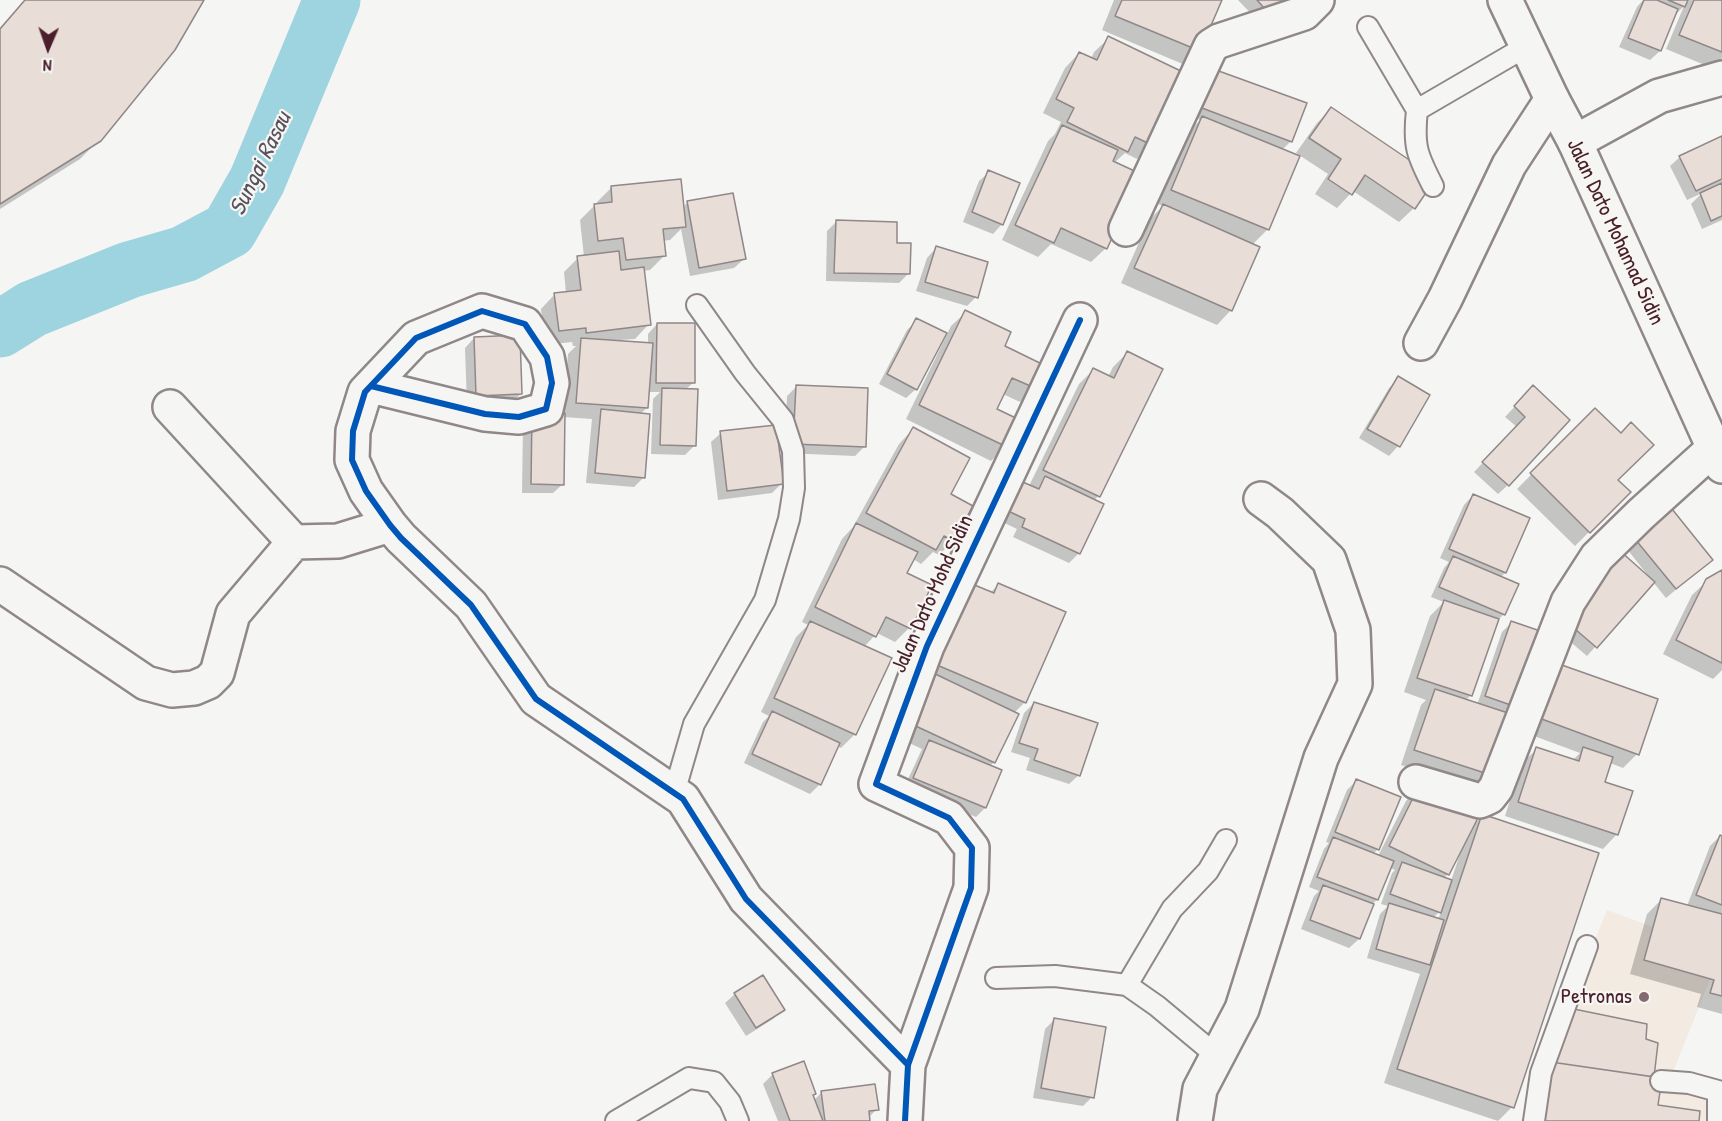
<!DOCTYPE html>
<style>
body{margin:0}
#map{position:relative;width:1722px;height:1121px;overflow:hidden;background:#f5f5f3;font-family:"Patrick Hand",sans-serif}
canvas{display:block}
.north{position:absolute;left:18px;top:18px;width:60px;height:60px;-webkit-text-stroke:4px #f6f6f2;paint-order:stroke;rotate:182deg;font-size:16px;font-weight:700;line-height:24px;text-align:center;color:#4a1f2b}
.north::after{content:'';display:block;margin:auto;width:21px;height:27px;background:#4a1f2b;clip-path:polygon(50% 0,100% 100%,50% 72%,0 100%)}
</style>
<div id="map">
<canvas width="1722" height="1121"></canvas>
<div class="north">N</div>
</div>
<script>
const ctx = document.querySelector('canvas').getContext('2d');
ctx.lineJoin = 'round';
function fillPath(path, color) {
  ctx.fillStyle = color;
  ctx.fill(path, 'evenodd');
}
function stroke(path, color, width, dash) {
  ctx.strokeStyle = color;
  ctx.lineWidth = width;
  ctx.lineCap = dash ? 'butt' : 'round';
  ctx.setLineDash(dash || []);
  ctx.stroke(path);
}
function label(font, color, halo, rows, align = 'center') {
  ctx.font = font + ' "Patrick Hand",sans-serif';
  ctx.lineWidth = 4.5;
  ctx.setLineDash([]);
  ctx.textBaseline = 'middle';
  ctx.strokeStyle = halo;
  ctx.fillStyle = color;
  for (const [text, x, y, turn = 0] of rows) {
    ctx.save();
    ctx.translate(x, y);
    ctx.rotate((+turn || 0) * Math.PI / 180);
    ctx.textAlign = isNaN(turn) ? turn : align;
    if (halo) ctx.strokeText(text, 0, 0);
    ctx.fillText(text, 0, 0);
    ctx.restore();
  }
}
const built = new Path2D(`
 M1607,910l114,42 -48,120 49,16v33h-201z`);
const shadow = new Path2D(`
 M24,0h179l-104,140 -19,19 -80,50v-181z
 M1114,0h106l-35,65 -83,-35z
 M1238,0h48l-25,24z
 M1643,0h79v58l-10,10 -46,-19 18,-43 -10,10 -14,35 -10,9 -31,-13 18,-40z
 M1109,38l42,106 -14,15 -12,-6 -11,10 -8,85 -15,14 -40,-18 -13,13 -36,-17 46,-99 7,-7 6,-12 -18,-9 22,-45 14,-15 12,6 3,-7z
 M1207,81l84,60 -9,9 -14,79 -16,16 -21,65 -14,15 -96,-42 28,-63 14,-14 -5,-2 30,-72 12,-12 -6,-3z
 M1331,109l83,99 -15,14 -46,-31 -16,17 -22,-14 13,-20 -32,-21 21,-30z
 M1722,136v84l-20,9 -11,-25 11,-11 -15,7 -17,-34 10,-9z
 M989,172l13,52 -9,10 -30,-12 16,-41z
 M611,188l72,19 5,-5 56,57 -10,9 -44,8 -9,-47 -11,11 -7,1 1,15 -14,14 -7,1 6,53 -14,15 -15,1v2l28,2v-10l9,-10 36,59 -8,7 9,56 -9,9 -34,-1 2,-55 7,-7h-12l-1,16 -7,6 4,63 -10,10 -48,-4 6,-64 -29,-2v67l-10,9h-31l1,-69 40,-9 5,-61 8,-8h-3l-1,-4 -27,3 -4,-36 14,-15 11,-1 -2,-21 14,-14 6,-1 -4,-37 15,-15h2v-3z
 M836,222l59,22 14,29 -10,10 -73,-2 1,-50z
 M936,248l40,49 -9,9 -51,-15 11,-33z
 M966,312l37,34 31,42 -14,14 -17,-8 -8,15 11,37 -15,15 -85,-42 45,-93z
 M917,320l-1,69 -10,9 -27,-14 28,-54z
 M474,338l47,56 -10,9 -44,2 -2,-57z
 M1127,353l-29,143 -4,5 -15,52 -10,10 -56,-26 4,-8 -21,-10 33,-33 50,-102 14,-14 15,7 5,-10z
 M1399,378l29,17 -30,51 -9,10 -30,-18 30,-50z
 M797,386l67,61 -9,9 -70,-3 2,-57z
 M1533,387l-25,98 -10,9 -24,-22 43,-45 -12,-10z
 M1595,410l21,70 13,12 -54,54 -58,-57z
 M913,429l35,66 23,12 -18,34 -14,14 -6,-3 -12,12 -8,-5 -8,15 4,54 -14,14 -18,-9 -13,14 -9,87 -14,14 -4,-2 -17,38 -10,10 -66,-31 19,-41 6,-6 -8,-4 35,-75 12,-12 -6,-3 40,-83 11,-12 46,-83z
 M721,433l61,50 -10,10 -54,7 -7,-58z
 M1473,495l55,24 -23,54 -5,5 4,36 -8,8 -26,74 -5,5 12,4 25,-73 10,-10 35,13 -58,140 -14,14 -74,-24 20,-60 5,-5 -22,-8 26,-76 14,-14 -13,-5 13,-29 5,-6 -9,-4 24,-53z
 M1636,540l75,20 -45,38 -13,-16 -66,74 -34,-29 96,-50 -22,-28z
 M1722,572v98l-9,9 -50,-25 29,-59 15,-14z
 M999,584l26,118 -11,11 3,2 -23,47 -5,5 -4,41 -9,9 -72,-29 18,-39 -30,-14 66,-135 32,-7z
 M1545,680l92,74 -14,14 -13,-5 -7,20 14,51 -14,15 -98,-33 17,-53 15,-14 35,12 8,-8 -54,-20z
 M1034,703l45,72 -10,9 -43,-14 4,-12 -19,-6 13,-39z
 M1356,781l22,68 -5,5 5,2 28,-55 14,-15 52,40 11,-10 29,291 -14,14 -114,-38 36,-109 -53,-16 13,-44 8,-8 -7,-2 11,-31 3,-3 -6,-3 -12,33 -6,5 -12,34 -10,9 -48,-19 13,-33 5,-5 -10,-4 15,-38 5,-6 -3,-1 21,-52zM1460,851h1l-10,30 -7,-3 4,-4zM1442,909l-4,11 -5,-2z
 M1720,836l2,1v177l-25,-7 4,-13 -71,-20 17,-60 15,-15 25,7 23,-60z
 M735,994l48,15 -10,10 -27,17 -21,-33z
 M1054,1020l38,77 -9,9 -50,-8 12,-69z
 M773,1074l42,19 -3,3 2,4 7,-7 56,16 -9,9 1,3h-91l-15,-37z`);
const river = new Path2D(`
 M0,329l32,-20 97,-39 55,-16 45,-24 28,-49 75,-181`);
const building = new Path2D(`
 M25,0h179l-29,50 -74,91 -101,63v-175z
 M1122,0h100l-22,51 -85,-35z
 M1257,0h31l-17,16z
 M1644,0h13l21,9 -17,42 -33,-13z
 M1668,0h20l-3,7z
 M1694,0h28v52l-43,-17z
 M1108,36l79,38 -35,71 -17,-8 -7,15 -61,-30 7,-14 -18,-9 23,-47 18,8z
 M1216,70l91,33 -15,39 -90,-34z
 M1331,107l105,71 -21,31 -50,-34 -13,20 -24,-16 13,-20 -32,-21z
 M1202,116l98,40 -31,74 -98,-40z
 M1062,125l56,25 -5,11 28,13 -34,75 -46,-21 -7,15 -39,-18z
 M1722,136v43l-26,12 -17,-35z
 M988,170l32,13 -17,42 -31,-13z
 M681,179l5,48 -23,2 3,27 -40,4 -3,-22 -25,3 -4,-37 18,-2 -1,-16z
 M1722,183v33l-11,5 -11,-28z
 M733,193l13,66 -47,9 -12,-67z
 M1163,204l97,43 -28,64 -98,-43z
 M836,220l61,2v21h14l-1,31 -76,-1z
 M936,246l52,16 -10,36 -53,-16z
 M619,251l2,19 23,-3 7,58 -65,8v-5l-27,3 -5,-38 27,-3 -4,-34z
 M965,310l46,22 -6,14 41,20 -11,22 -23,-10 -15,31 23,11 -13,27 -88,-42z
 M916,318l31,15 -30,57 -30,-16z
 M657,323h38v60h-39z
 M520,335l2,59 -46,2 -2,-59z
 M581,338l72,5 -5,65 -72,-5z
 M1127,351l36,18 -63,128 -57,-27 50,-102 21,10z
 M1398,376l32,19 -30,52 -33,-18z
 M796,385l72,3 -2,59 -73,-3z
 M1533,385l37,35 -61,66 -27,-24 43,-45 -11,-11z
 M662,388l36,1 -2,57 -36,-1z
 M1595,408l26,25 10,-11 23,23 -36,35 13,12 -41,41 -60,-60z
 M601,409l49,5 -5,64 -50,-5z
 M532,413h33l-1,72 -33,-1z
 M776,425l8,59 -57,7 -7,-60z
 M913,427l57,31 -19,36 22,12 -19,35 -10,-5 -8,14 -70,-37z
 M1045,476l59,28 -24,50 -58,-27 3,-8 -21,-10 14,-29 21,9z
 M1473,494l57,24 -24,55 -57,-24z
 M1672,509l41,51 -37,29 -41,-50z
 M856,523l62,29 -11,21 25,12 -21,44 -25,-12 -10,20 -61,-30z
 M1619,550l36,32 -58,66 -36,-31z
 M1453,556l66,28 -14,31 -66,-28z
 M1722,570v93l-46,-23 30,-61z
 M998,583l68,29 -40,91 -89,-38 35,-81 22,9z
 M1444,600l55,19 -27,77 -55,-18z
 M810,621l82,37 -36,77 -82,-37z
 M1511,621l38,13 -27,75 -37,-13z
 M1559,664l99,35 -19,56 -100,-37z
 M929,671l90,43 -24,49 -90,-42z
 M1435,689l76,25 -20,61 -77,-25z
 M1034,702l64,21 -18,53 -46,-16 4,-11 -19,-6z
 M772,711l68,32 -19,42 -69,-31z
 M929,740l73,30 -16,38 -73,-30z
 M1536,747l43,14 4,-14 30,10 -8,25 28,9 -15,44 -100,-33z
 M1356,779l45,18 -22,53 -44,-18z
 M1420,784l60,30 -31,61 -60,-29z
 M1482,814l117,39 -85,255 -117,-39z
 M1720,835l2,1v69l-26,-10z
 M1333,837l61,24 -16,39 -61,-23z
 M1402,862l50,18 -11,33 -51,-19z
 M1323,885l51,19 -14,35 -50,-19z
 M1661,898l61,16v82l-12,-3 4,-13 -70,-20z
 M1389,903l55,17 -14,45 -54,-16z
 M763,975l22,35 -29,18 -22,-35z
 M1569,1008l78,16 -1,15 12,4 -4,34 -103,-15z
 M1054,1018l52,9 -12,71 -53,-10z
 M804,1061l12,33 -3,1 10,26h-33l-18,-48z
 M1551,1062l111,16 -4,27 42,6 -1,10h-157z
 M875,1084l4,26 -10,1 1,10h-45l-4,-30z`);
const lane = new Path2D(`
 M1368,27l49,83
 M1433,186c-16,-31 -20,-40 -16,-76l110,-64
 M674,793l20,-69 71,-124 24,-81 5,-31 -1,-37 -10,-31 -38,-47 -48,-68
 M996,978l59,-2 72,9 30,21 60,50
 M1127,985l45,-76 36,-38 18,-31
 M1661,1081l28,2 29,8v30
 M616,1121l73,-43 25,4 16,20 8,19
 M1534,1121l7,-48 46,-127`);
const street = new Path2D(`
 M1575,142l84,-46 63,-18
 M1126,229l85,-183 8,-5 85,-28 13,-13
 M1421,343l24,-44 64,-134 43,-66
 M371,386l114,28 34,3 27,-8 6,-26 -5,-26 -22,-33 -43,-13 -66,27 -51,54 -12,39 -1,29 14,31 24,34 11,13 70,67 65,94 147,100 63,100 162,166
 M170,407l124,135
 M0,584l146,99 26,7 22,-2 14,-6 9,-9 16,-59 61,-72 44,-1 52,-16
 M1416,782l64,19 9,-4 7,-9 72,-186 29,-45 44,-43 72,-65
 M905,1121l3,-56 63,-177 1,-40 -23,-30 -73,-34 51,-138 153,-326
 M1195,1121l5,-32 42,-80 79,-251 34,-74 -2,-54 -24,-70 -49,-47 -19,-14`);
const secondary = new Path2D(`
 M1505,0l47,99 23,43 147,324`);
const cycleway = new Path2D(`
 M371,386l114,28 34,3 27,-8 6,-26 -5,-26 -22,-33 -43,-13 -66,27 -51,54 -12,39 -1,29 14,31 24,34 11,13 70,67 65,94 147,100 63,100 162,166
 M905,1121l3,-56 63,-177 1,-40 -23,-30 -73,-34 51,-138 153,-326`);
const markers = [
 [1644,997,6,"#866a71"]
];
const streetNames = [
 ["Jalan Dato Mohamad Sidin",1615,232,65],
 ["Jalan Dato Mohd Sidin",933,594,-66]
];
const poiNames = [
 ["Petronas",1632,997]
];
const waterNames = [
 ["Sungai Rasau",261,164,-64]
];
fillPath(built, '#f3eae2');
fillPath(shadow, '#0003');
stroke(river, '#9ed3e0', 57);
fillPath(building, '#e8ded7');
stroke(building, '#8f8788', 1.5);
stroke(lane, '#8f8788', 24);
stroke(street, '#8f8788', 38);
stroke(secondary, '#8f8788', 38);
stroke(lane, '#f5f5f3', 20);
stroke(street, '#f5f5f3', 33);
stroke(secondary, '#f5f5f3', 33);
stroke(cycleway, '#0057b8', 6);
for (const [x, y, r, color] of markers) {
  const dot = new Path2D();
  dot.arc(x, y, r, 0, 2 * Math.PI);
  ctx.fillStyle = color;
  ctx.fill(dot);
  stroke(dot, '#f6f6f2', 2);
}
label('22px', '#4a1f2b', '#f6f6f2', streetNames);
label('22px', '#4a1f2b', '#f6f6f2', poiNames, 'right');
label('italic 24px', '#58515f', '#f6f6f2', waterNames);
</script>
